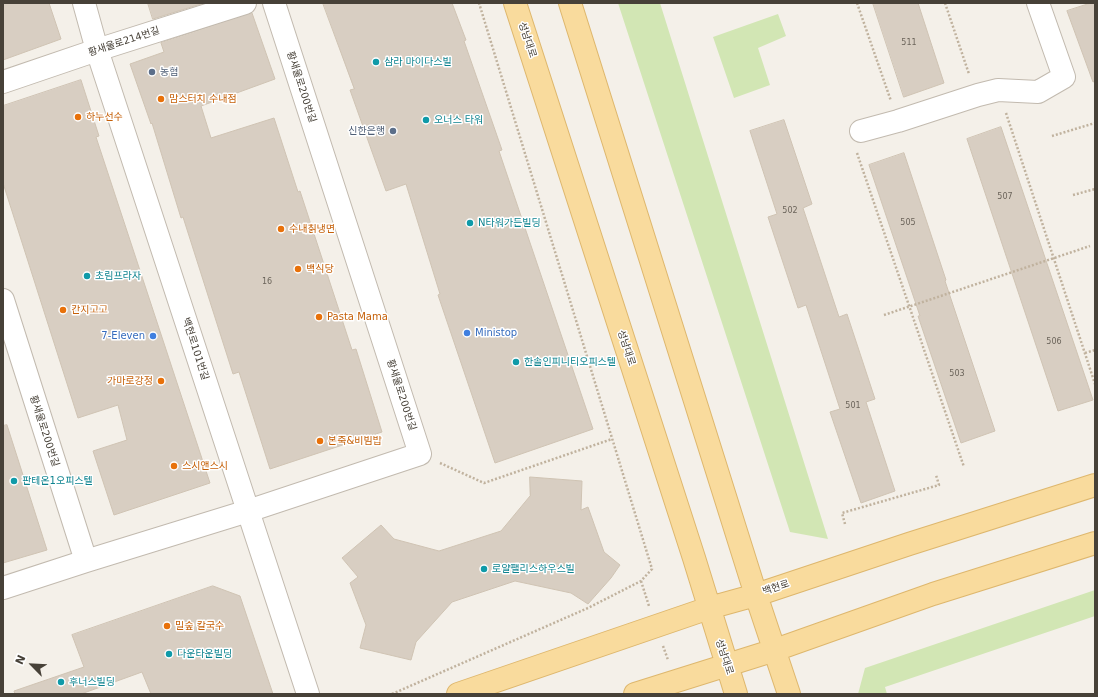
<!DOCTYPE html>
<meta charset="utf-8">
<style>
body{margin:0}
#map{position:relative;width:1098px;height:697px;overflow:hidden;background:#f4f0e9;font-family:"DejaVu Sans",sans-serif}
canvas{display:block}
.frame{position:absolute;inset:0;border:4px solid #474138;pointer-events:none}
.north{position:absolute;left:12px;top:645px;width:40px;height:40px;-webkit-text-stroke:3px #fff;paint-order:stroke;rotate:294deg;font-size:11px;font-weight:700;line-height:16px;text-align:center;color:#474138}
.north::after{content:'';display:block;margin:auto;width:14px;height:18px;background:#474138;clip-path:polygon(50% 0,100% 100%,50% 72%,0 100%)}
</style>
<div id="map">
<canvas width="1098" height="697"></canvas>
<div class="frame"></div>
<div class="north">N</div>
</div>
<script>
const ctx = document.querySelector('canvas').getContext('2d');
ctx.lineJoin = 'round';
function fillPath(path, color) {
  ctx.fillStyle = color;
  ctx.fill(path, 'evenodd');
}
function stroke(path, color, width, dash) {
  ctx.strokeStyle = color;
  ctx.lineWidth = width;
  ctx.lineCap = dash ? 'butt' : 'round';
  ctx.setLineDash(dash || []);
  ctx.stroke(path);
}
function label(font, color, halo, rows, align = 'center') {
  ctx.font = font + ' "DejaVu Sans","Noto Sans KR",sans-serif';
  ctx.lineWidth = 3;
  ctx.setLineDash([]);
  ctx.textBaseline = 'middle';
  ctx.strokeStyle = halo;
  ctx.fillStyle = color;
  for (const [text, x, y, turn = 0] of rows) {
    ctx.save();
    ctx.translate(x, y);
    ctx.rotate((+turn || 0) * Math.PI / 180);
    ctx.textAlign = isNaN(turn) ? turn : align;
    if (halo) ctx.strokeText(text, 0, 0);
    ctx.fillText(text, 0, 0);
    ctx.restore();
  }
}
const green = new Path2D(`
 M618,3h42l168,536 -38,-7z
 M778,14l8,22 -28,12 12,37 -36,13 -21,-61z
 M1095,590v26l-210,71 2,7h-29l7,-26z`);
const building = new Path2D(`
 M3,3h46l12,36 -58,21z
 M148,3h56l-51,16z
 M323,3h129l14,37 -2,1 38,109 -3,1 94,278 -98,34 -57,-168 2,-1 -34,-110 -20,7 -36,-101 4,-1z
 M873,3h45l26,80 -40,14z
 M1091,3h4v78l-2,1 -26,-71z
 M252,13l23,66 -74,27 10,32 63,-20 24,74 2,-1 52,159 4,-1 26,83 -112,37 -31,-97 -6,2 -50,-157 -2,1 -29,-95 -1,1 -21,-60 34,-12 -3,-9z
 M81,80l18,56 -3,1 114,346 -96,32 -21,-64 34,-11 -9,-35 -40,13 -75,-235v-77z
 M784,120l28,84 -9,4 36,109 8,-3 28,85 -9,3 29,89 -34,12 -31,-91 10,-3 -34,-104 -8,3 -30,-91 9,-3 -27,-83z
 M1001,127l92,273 -35,11 -91,-272z
 M904,153l42,127 -1,1 50,150 -34,12 -43,-127h2l-51,-151z
 M7,425l40,125 -44,13v-137z
 M530,477l52,4 -1,29 7,-3 16,45 16,13 -9,13 -23,26 -17,-11 -56,-12 -63,21 -36,40 -5,18 -51,-12 6,-23 -16,-42 8,-6 -16,-19 39,-33 13,14 45,12 62,-20 29,-35z
 M213,586l27,10 33,98h-122l-9,-22 -61,22h-66l-1,-3 70,-24 -12,-32z`);
const path = new Path2D(`
 M857,3l34,98
 M945,3l24,71
 M1006,113l89,271
 M1052,136l43,-13
 M857,153l107,314
 M1073,195l22,-6
 M884,315l206,-69
 M1085,353l10,-3
 M440,463l44,20 128,-44
 M845,524l-3,-11 97,-28 -3,-10
 M641,581l8,25
 M663,646l5,14
 M392,694l196,-86 53,-27 11,-12 -173,-566`);
const minor = new Path2D(`
 M84,3l13,47 211,644
 M3,82l94,-32 148,-47
 M861,131l37,-10 80,-26 20,-5 40,2 26,-15 -26,-74
 M3,300l83,261
 M3,588l83,-27 162,-50 172,-57 -146,-451`);
const major = new Path2D(`
 M515,3l179,555 42,136
 M570,3l186,592 33,99
 M458,694l251,-86 47,-13 153,-51 186,-59
 M635,694l140,-44 158,-56 162,-51`);
const markers = [
 [376,62,4,"#0f9aa8"],
 [152,72,4,"#5c6f8a"],
 [161,99,4,"#e8710a"],
 [78,117,4,"#e8710a"],
 [426,120,4,"#0f9aa8"],
 [393,131,4,"#5c6f8a"],
 [470,223,4,"#0f9aa8"],
 [281,229,4,"#e8710a"],
 [298,269,4,"#e8710a"],
 [87,276,4,"#0f9aa8"],
 [63,310,4,"#e8710a"],
 [319,317,4,"#e8710a"],
 [467,333,4,"#3f7fe0"],
 [153,336,4,"#3f7fe0"],
 [516,362,4,"#0f9aa8"],
 [161,381,4,"#e8710a"],
 [320,441,4,"#e8710a"],
 [174,466,4,"#e8710a"],
 [14,481,4,"#0f9aa8"],
 [484,569,4,"#0f9aa8"],
 [167,626,4,"#e8710a"],
 [169,654,4,"#0f9aa8"],
 [61,682,4,"#0f9aa8"]
];
const numberNames = [
 ["511",909,43],
 ["507",1005,197],
 ["502",790,211],
 ["505",908,223],
 ["16",267,282],
 ["506",1054,342],
 ["503",957,374],
 ["501",853,406]
];
const streetNames = [
 ["성남대로",527,40,72],
 ["황새울로214번길",124,42,-18],
 ["황새울로200번길",301,87,72],
 ["성남대로",626,348,72],
 ["백현로101번길",195,349,72],
 ["황새울로200번길",401,395,72],
 ["황새울로200번길",44,431,72],
 ["백현로",776,588,-18],
 ["성남대로",724,657,72]
];
const cultureNames = [
 ["삼라 마이다스빌",384,62],
 ["오너스 타워",434,120],
 ["N타워가든빌딩",478,223],
 ["초림프라자",95,276],
 ["한솔인피니티오피스텔",524,362],
 ["판테온1오피스텔",22,481],
 ["로얄팰리스하우스빌",492,569],
 ["다운타운빌딩",177,654],
 ["후너스빌딩",69,682]
];
const serviceNames = [
 ["농협",160,72],
 ["신한은행",385,131,"right"]
];
const foodNames = [
 ["맘스터치 수내점",169,99],
 ["하누선수",86,117],
 ["수내칡냉면",289,229],
 ["백식당",306,269],
 ["칸지고고",71,310],
 ["Pasta Mama",327,317],
 ["가마로강정",153,381,"right"],
 ["본죽&비빔밥",328,441],
 ["스시앤스시",182,466],
 ["밀숲 칼국수",175,626]
];
const shopNames = [
 ["Ministop",475,333],
 ["7-Eleven",145,336,"right"]
];
fillPath(green, '#d2e6b4');
fillPath(building, '#d8cec2');
stroke(building, '#cfc3b3', 1);
stroke(minor, '#c2baaf', 24);
stroke(major, '#deb76d', 24);
stroke(path, '#c0b29e', 2.5, [2, 2]);
stroke(minor, '#fff', 22);
stroke(major, '#f9db9d', 22);
for (const [x, y, r, color] of markers) {
  const dot = new Path2D();
  dot.arc(x, y, r, 0, 2 * Math.PI);
  ctx.fillStyle = color;
  ctx.fill(dot);
  stroke(dot, '#fff', 1.5);
}
label('8px', '#6b645a', null, numberNames);
label('10px', '#474138', '#fff', streetNames);
label('10px', '#0d838f', '#fff', cultureNames, 'left');
label('10px', '#4e5e75', '#fff', serviceNames, 'left');
label('10px', '#c56008', '#fff', foodNames, 'left');
label('10px', '#366cbe', '#fff', shopNames, 'left');
</script>
